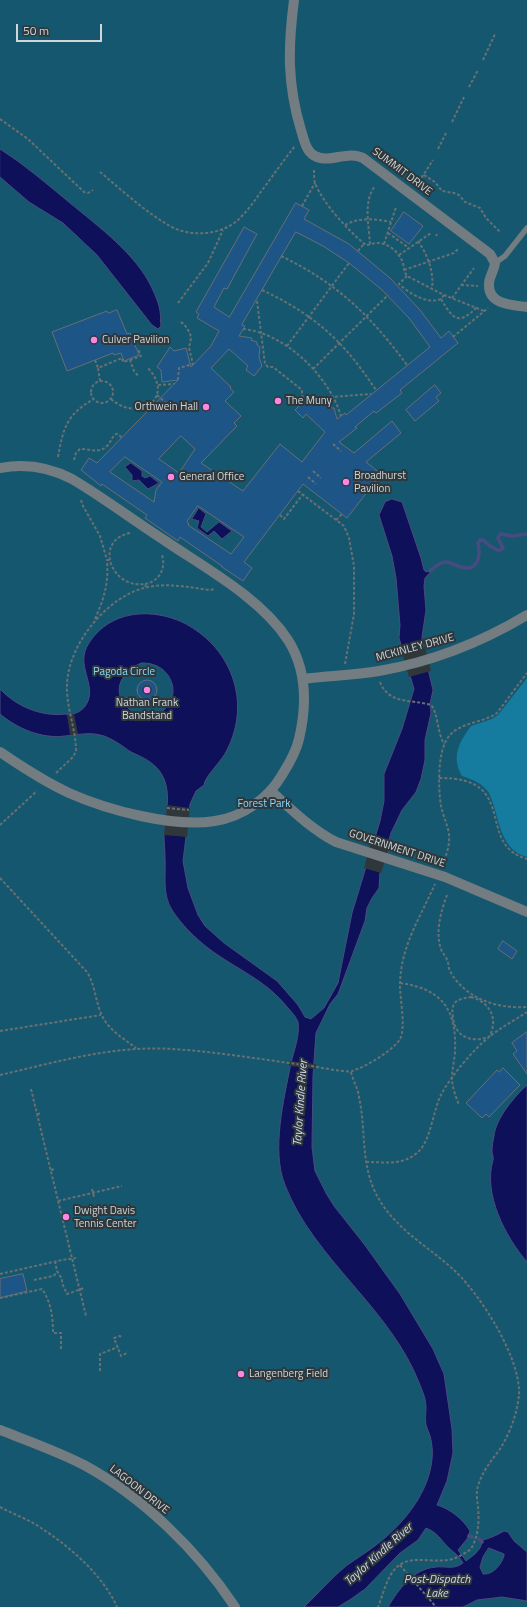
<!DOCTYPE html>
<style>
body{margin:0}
#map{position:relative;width:527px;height:1607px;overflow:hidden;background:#2f373a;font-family:"Titillium Web",sans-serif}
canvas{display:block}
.scale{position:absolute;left:16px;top:24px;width:86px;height:18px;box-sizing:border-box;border:2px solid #d1d6d8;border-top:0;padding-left:5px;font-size:12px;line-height:14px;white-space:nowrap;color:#d1d6d8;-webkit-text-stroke:3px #2f373a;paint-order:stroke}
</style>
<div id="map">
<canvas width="527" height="1607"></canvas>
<div class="scale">50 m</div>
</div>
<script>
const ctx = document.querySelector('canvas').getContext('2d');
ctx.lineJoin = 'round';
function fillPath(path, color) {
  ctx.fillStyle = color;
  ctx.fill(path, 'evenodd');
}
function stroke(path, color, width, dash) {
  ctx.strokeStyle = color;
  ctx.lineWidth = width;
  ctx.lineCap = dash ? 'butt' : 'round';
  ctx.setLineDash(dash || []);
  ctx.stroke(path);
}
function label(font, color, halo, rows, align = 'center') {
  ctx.font = font + ' "Titillium Web",sans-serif';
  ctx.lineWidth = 4;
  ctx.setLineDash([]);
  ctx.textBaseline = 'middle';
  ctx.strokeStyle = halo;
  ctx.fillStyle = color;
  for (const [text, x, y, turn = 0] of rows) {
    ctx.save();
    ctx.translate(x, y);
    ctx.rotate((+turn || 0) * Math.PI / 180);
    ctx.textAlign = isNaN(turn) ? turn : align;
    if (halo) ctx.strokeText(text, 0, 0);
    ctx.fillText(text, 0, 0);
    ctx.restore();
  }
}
const green = new Path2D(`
 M0,0h527v1607h-527z`);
const forest = new Path2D(`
 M527,678v179c-29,-8 -27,-41 -38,-64 -7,-10 -15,-13 -27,-17 -11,-19 -3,-34 9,-50l21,-7 6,-4z`);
const water = new Path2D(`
 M0,149c25,16 47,35 70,54 29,24 66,51 82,85 3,7 7,15 8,23 1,5 0,10 1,15l-3,3 -6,-4 -55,-70 -34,-32 -34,-21 -29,-25z
 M131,463l11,8v5l3,2 5,-2 9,7 -11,6 -9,-9 -7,1v-6l-7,-8z
 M392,499l10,3 19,56 3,12 2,2 7,-3 -8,9 -1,8 2,24 -4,27 1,11 10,42 -3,14 1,9 -6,27v20l-4,19 -5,13 -14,18 -11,23 -11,39 -1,16 -7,10 -5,10 -2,13 -27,73 -8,10 -14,29 -3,43 -1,71 3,24 11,22 8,13 30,38 36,50 33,55 11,25 8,55 1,24 -6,28 -10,24c13,4 26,14 33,26l-3,8 -9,11 8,11 9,-7 5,-6 3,-8c8,-2 14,-5 21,-9l4,1 6,9 13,11v49l-25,-4 -25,3 -14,7h-75c11,-18 25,-38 48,-40 11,-1 18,3 27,-4 -4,-8 -9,-10 -15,-16 -7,-7 -11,-15 -22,-19l-8,12 -18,13 -35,36 -14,10 -13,8h-34c14,-13 27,-29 42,-41 11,-8 23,-15 34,-24 25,-20 49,-50 52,-83 1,-6 0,-17 -2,-23 -1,-4 -3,-7 -4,-11 -1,-6 0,-11 0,-18 0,-7 -3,-15 -6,-22 -29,-77 -106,-125 -135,-200 -14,-35 -1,-86 6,-122 3,-13 9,-27 7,-41 -2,-5 -6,-10 -10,-14 -23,-29 -51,-38 -80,-60 -13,-10 -27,-24 -36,-38 -10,-16 -6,-34 -7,-52 0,-8 -1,-16 -1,-23 2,-23 10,-50 -8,-68 -7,-7 -16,-11 -25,-15 -9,-6 -20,-15 -31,-17 -11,-3 -24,0 -35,1 -23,3 -47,-7 -65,-22v-25c17,18 42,28 66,25l1,1c9,-1 17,-4 21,-14 6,-14 -6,-30 -4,-45 1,-8 6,-15 11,-21 22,-25 58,-26 87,-13 49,24 70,79 45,128 -5,11 -22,26 -23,35l-8,6 -6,13 -7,57 5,27 10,27 7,11 19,17 53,38 21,24 7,12 6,2 13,-11 14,-25 14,-70 28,-92 4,-20v-27l18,-45 12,-40 -15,-51 1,-13 -4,-47 -4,-22 -13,-41 6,-13zM142,663c36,-1 43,47 9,52 -9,2 -17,-1 -23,-7 -18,-16 -6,-39 14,-45zM489,1548l15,6v2c-3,9 -11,19 -21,18l-3,-7 3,-10z
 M199,508l7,6 -5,13 6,5 12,-10 13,9 -10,8 -8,-8 -6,5 -11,-8 2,-7 -7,-2z
 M527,1085v177c-22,-26 -44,-68 -34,-102 1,-2 -1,-6 -1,-9 0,-5 1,-10 2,-15 2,-18 21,-40 33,-51z`);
const pier = new Path2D(`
 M425,647l6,24 -22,6 -7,-24z
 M74,714l4,20 -8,1 -3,-20z
 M167,805l23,3 -3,29 -23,-2z
 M372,838l18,5 -9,30 -17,-5z
 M290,1061l26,3 -1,5 -26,-3z`);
const stream = new Path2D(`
 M430,571c5,-4 9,-9 16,-9 5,0 10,4 15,5 17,5 20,-11 17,-24l2,-3h3l7,6 9,5 4,-3 -5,-10 2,-4 13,2 14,-2
 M469,1536l3,1
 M479,1539l3,3`);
const building = new Path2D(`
 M296,203l13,7 -5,9 45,25 41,34 30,32 21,28 8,-7 9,12 -58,47 2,3 -26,20 -2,-2 -19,16 2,1 -18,14 15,11 38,-32 9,12 -35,29 15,12 -34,44 -44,-34 -59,78 8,6 -9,13 -21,-14v-1l-42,-29 -2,4 -33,-23 2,-3 -45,-31 -1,2 -20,-16 8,-12 8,5 81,-83 -16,2 -1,-12 -4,-3 13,-20 4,4 12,-3 5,19 20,-21 8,-15 -22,-13 2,-4 -3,-2 48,-85 13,7 -30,55 -3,-1 -10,19 15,10zM296,232l27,14 26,17 32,26 28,29 21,29 -84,68 -1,-2 -8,6 -3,-11h-2l-3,-6 -3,1 -2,-3 -11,3 -9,-2 -9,9 8,8 3,-4 19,18 -23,30 -22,-18 -37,47 -42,-28 36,-37 -3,-3 7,-7 -16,-15 9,-9 -4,-4 1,-1 -20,-19 18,-19 19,17 -2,4 8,6 8,-10 -3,-9 1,-10 -3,-2v-3l-6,-2 1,-2 -13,-2 6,-10 -3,-1zM181,436l14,13 -16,24 -20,-14zM125,457l37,25 -6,8 -2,12 -44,-30zM198,506l46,31 -13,17 -43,-29 1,-1 -2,-2z
 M404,212l19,14 -14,18 -18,-13z
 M117,310l10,24 3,-1 9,22 -15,6 -3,-8 -7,2 -1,-2 -46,18 -15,-39 55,-21 1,2z
 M435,385l6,8 -5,4 3,4 -24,20 -9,-11z
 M137 690a10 10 0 1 1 20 0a10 10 0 1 1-20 0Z
 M503,941l14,10 -5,8 -14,-10z
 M527,1032v42l-14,-20 4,-3 -5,-8z
 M503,1068l17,17 -31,32 -3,-3 -4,4 -16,-15 31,-33 2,2z
 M23,1274l4,17 -27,7v-19z`);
const path = new Path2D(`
 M483,60l12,-26
 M469,87l9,-17
 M0,119l28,20 56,53 4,1 5,-3
 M452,122l12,-25
 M438,149l8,-16
 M314,170c0,4 0,9 1,13 7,19 34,49 51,62 3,0 6,-1 9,-2 13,-1 24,9 28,20 1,5 1,9 4,13l37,19 40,16
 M100,172c22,18 45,40 70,54 21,12 52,9 69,-7 8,-8 15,-17 21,-26 12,-16 23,-32 35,-47
 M424,175l11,7 7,9 12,2 5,2 6,7 15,6 6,10 14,14
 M416,186l17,-26
 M302,206l13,-23
 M345,225c14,-8 30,-6 46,-3
 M388,233l21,15
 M436,236l1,-2
 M418,241c10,15 16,30 14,48
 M370,244c-1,-18 -7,-43 5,-58
 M384,244l12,-37
 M358,251l6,-7
 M399,255l32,-22
 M281,256c56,27 90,60 126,109
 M404,270l50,-17 4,-4
 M407,276l-8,8c10,9 28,21 42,15l3,-4
 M461,285l17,1
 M262,290c28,13 57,31 78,54 14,14 25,30 36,46
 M452,298l22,-30
 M441,299c12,20 17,27 36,8
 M257,301l8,63 3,3h5l29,23v6l3,3 66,-5
 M178,303l30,-40 15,-33
 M243,329c42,4 86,47 98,87
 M453,337l35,-29
 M287,346l62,-83
 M95,360l3,8
 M130,360l11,-4 -3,-8
 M313,369l75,-74
 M178,380l1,-12 14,-4 -4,-16 2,-10 -1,-5 -6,-9 -5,-3
 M100,381l-2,-13 24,-10 1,4 7,-2 4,11 5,6
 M91 392a11 11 0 1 1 22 0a11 11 0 1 1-22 0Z
 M158,385l16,-1
 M157,395l9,8
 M111,399c27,24 66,-1 36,-32
 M333,444l8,7
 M58,457c5,-29 9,-43 36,-58
 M74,460l2,-7 4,-4c10,0 20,5 28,-4 3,-4 4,-8 8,-11h2l4,4
 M313,471l8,7
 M308,477l8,7
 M298,491l46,35 5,12 5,28v48l-9,50
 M81,500l2,6 17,30 7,24h3
 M280,515l4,4 19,-25
 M336,520l6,-6
 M130,533c-37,8 -19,56 15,51l1,3
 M145,584c15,-3 21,-16 17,-29
 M95,619c9,-20 14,-37 12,-59
 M380,682c9,23 32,17 51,23 7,7 6,27 13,39
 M56,773l17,-16 3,-6c0,-22 -10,-44 -9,-66 1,-41 41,-90 81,-98 21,-4 40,0 61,3l6,-1
 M439,778c82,-1 35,66 88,81
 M167,808l22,2
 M0,825l37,-34
 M442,865c4,-9 8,-19 7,-30 -1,-10 -6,-19 -8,-29 -3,-19 -4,-57 9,-71 12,-13 33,-12 47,-22l30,-40
 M0,878l87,94c7,11 8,24 12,36 6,20 21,28 37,40
 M447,895c-6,16 -12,37 -6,54 1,4 5,7 6,11 2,3 1,8 3,11 15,28 48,38 77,36
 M400,983c43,6 57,27 55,70 -1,9 -3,17 -3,25 0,9 4,19 7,27
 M471,997c19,5 28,22 18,40 -18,6 -35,0 -36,-21 -1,-4 -1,-8 1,-12 3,-5 11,-6 17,-7z
 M0,1031l101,-16
 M351,1072c2,9 7,16 8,25 8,37 0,73 23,107 19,29 50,45 74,68 26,25 65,87 63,123 -2,19 -9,38 -19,54 -9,12 -18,23 -22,37 -2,6 -1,14 0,20 1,14 1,26 -5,39 -2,5 -6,7 -10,9 -22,16 -52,-5 -69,16 -8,10 -11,25 -16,37
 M0,1075c57,-13 113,-30 173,-26 46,3 92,11 138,17 7,1 36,7 41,5 13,-4 41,-20 48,-32 6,-11 0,-40 0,-53 0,-39 20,-68 35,-102
 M31,1089l55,227
 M37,1114l5,-1
 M366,1162c19,0 37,4 52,-10 13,-11 15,-43 24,-59 10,-18 31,-43 47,-56 11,-9 26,-17 38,-25
 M51,1170l4,-1
 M92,1189l2,8
 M58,1201l64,-15
 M55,1261l2,10 5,8v4l5,11 17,-6
 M0,1274l62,-14 14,-2
 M34,1280l19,-4 4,-3
 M0,1298l42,-9c9,13 11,28 11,44h8v18
 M121,1337l-1,-1 -6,2 7,18 6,-3 -1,-1
 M100,1371v-17l18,-7
 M0,1507c13,7 28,12 41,21 28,18 62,47 76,79
 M400,1565l36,42`);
const service = new Path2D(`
 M495,263l10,-7 22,-28`);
const minor = new Path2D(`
 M294,0c-6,47 -7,84 7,130 3,9 5,22 14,26 15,8 32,-6 48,2l127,96 5,9c-1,8 -6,14 -6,21 -1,21 23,21 38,23
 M0,468c26,-5 49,-1 72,11 32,19 61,41 92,61 41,28 97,58 124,100 19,30 19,65 11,99 -3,13 -10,25 -17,36 -14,24 -40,42 -67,46 -41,7 -108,-11 -146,-28 -24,-11 -47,-26 -69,-41
 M303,679c25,-3 51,-4 76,-8 52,-9 103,-29 148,-56
 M271,791c21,19 40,38 65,51l109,35 82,35
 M0,1430c28,11 57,21 84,35 59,32 114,86 151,142`);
const markers = [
 [94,340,4,"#fc86e3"],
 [278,401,4,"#fc86e3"],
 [206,407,4,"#fc86e3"],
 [171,477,4,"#fc86e3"],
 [346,482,4,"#fc86e3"],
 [147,690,4,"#fc86e3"],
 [66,1217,4,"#fc86e3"],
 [241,1374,4,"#fc86e3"]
];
const streetNames = [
 ["SUMMIT DRIVE",402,172,37],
 ["MCKINLEY DRIVE",415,648,-15],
 ["GOVERNMENT DRIVE",397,849,18],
 ["LAGOON DRIVE",139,1490,38]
];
const poiNames = [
 ["Culver Pavilion",102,340],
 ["The Muny",286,401],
 ["Orthwein Hall",198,407,"right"],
 ["Broadhurst",354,476],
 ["Pavilion",354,489],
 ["General Office",179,477],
 ["Nathan Frank",147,703,"center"],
 ["Bandstand",147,716,"center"],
 ["Dwight Davis",74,1211],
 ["Tennis Center",74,1224],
 ["Langenberg Field",249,1374]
];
const parkNames = [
 ["Pagoda Circle",124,672],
 ["Forest Park",264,804]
];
const waterNames = [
 ["Taylor Kindle River",301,1103,-86],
 ["Taylor Kindle River",379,1555,-42],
 ["Post-Dispatch",437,1580],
 ["Lake",437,1594]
];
fillPath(green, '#15576f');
fillPath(forest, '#167c9f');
fillPath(water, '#0e1059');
stroke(water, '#484b7f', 1);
fillPath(pier, '#2f373a');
stroke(stream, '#484b7f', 3.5);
fillPath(building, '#1d5587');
stroke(building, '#686e74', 1);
stroke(path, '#697072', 2, [3, 2]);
stroke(service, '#737c80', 5.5);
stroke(minor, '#737c80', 10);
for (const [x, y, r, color] of markers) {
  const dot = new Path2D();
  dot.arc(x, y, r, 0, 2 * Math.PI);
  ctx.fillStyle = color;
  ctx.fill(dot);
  stroke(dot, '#2f373a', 1.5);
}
label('11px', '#d1d6d8', '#2f373a', streetNames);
label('11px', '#d1d6d8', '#2f373a', poiNames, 'left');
label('11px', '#88d9fd', '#2f373a', parkNames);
label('italic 12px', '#cfd6ec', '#2f373a', waterNames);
</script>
